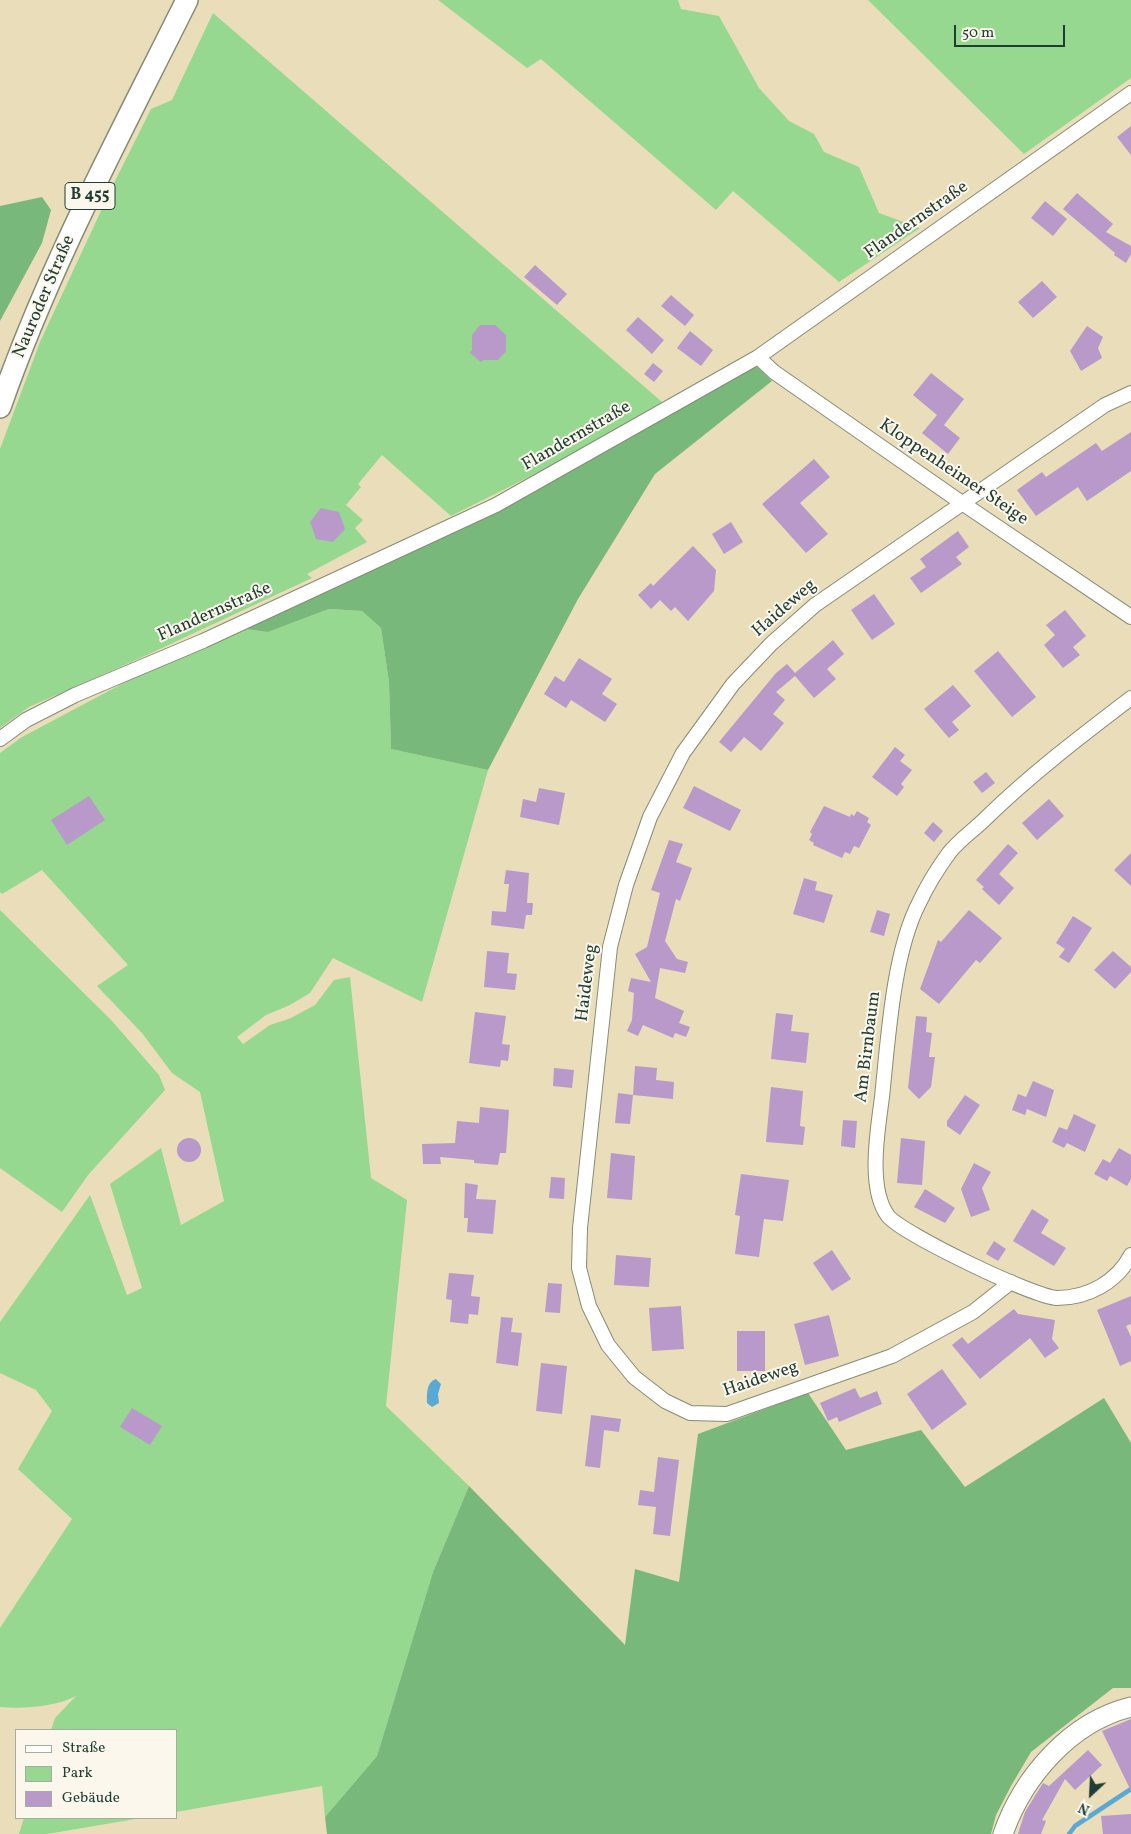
<!DOCTYPE html>
<meta charset="utf-8">
<style>
body{margin:0}
#map{position:relative;width:1131px;height:1834px;overflow:hidden;background:#eaddb9;font-family:Vollkorn,serif}
canvas{display:block}
.legend{position:absolute;left:15px;top:1729px;width:162px;height:90px;box-sizing:border-box;background:#fbf7ec;border:1px solid #a3ada2;margin:0;padding:6px 9px;list-style:none;font-size:15px;color:#1f3d34}
.legend li{display:flex;align-items:center;gap:10px;height:25px}
.legend b{width:25px;border:1px solid #a3ada2}
.north{position:absolute;left:1066px;top:1769px;width:50px;height:50px;-webkit-text-stroke:4px #fbf7ec;paint-order:stroke;rotate:205deg;font-size:14px;font-weight:700;line-height:20px;text-align:center;color:#1f3d34}
.north::after{content:'';display:block;margin:auto;width:18px;height:22px;background:#1f3d34;clip-path:polygon(50% 0,100% 100%,50% 72%,0 100%)}
.scale{position:absolute;left:954px;top:25px;width:111px;height:22px;box-sizing:border-box;border:2px solid #1f3d34;border-top:0;padding-left:6px;font-size:15px;line-height:18px;white-space:nowrap;color:#1f3d34;-webkit-text-stroke:4px #fbf7ec;paint-order:stroke}
</style>
<div id="map">
<canvas width="1131" height="1834"></canvas>
<ul class="legend">
<li><b style="height:6px;background:#fff"></b>Straße</li>
<li><b style="height:14px;background:#96d890"></b>Park</li>
<li><b style="height:14px;background:#b899ca"></b>Gebäude</li>
</ul>
<div class="north">N</div>
<div class="scale">50 m</div>
</div>
<script>
const ctx = document.querySelector('canvas').getContext('2d');
ctx.lineJoin = 'round';
function fillPath(path, color) {
  ctx.fillStyle = color;
  ctx.fill(path, 'evenodd');
}
function stroke(path, color, width, dash) {
  ctx.strokeStyle = color;
  ctx.lineWidth = width;
  ctx.lineCap = dash ? 'butt' : 'round';
  ctx.setLineDash(dash || []);
  ctx.stroke(path);
}
function label(font, color, halo, rows, align = 'center') {
  ctx.font = font + ' Vollkorn,serif';
  ctx.lineWidth = 4;
  ctx.setLineDash([]);
  ctx.textBaseline = 'middle';
  ctx.strokeStyle = halo;
  ctx.fillStyle = color;
  for (const [text, x, y, turn = 0] of rows) {
    ctx.save();
    ctx.translate(x, y);
    ctx.rotate((+turn || 0) * Math.PI / 180);
    ctx.textAlign = isNaN(turn) ? turn : align;
    if (halo) ctx.strokeText(text, 0, 0);
    ctx.fillText(text, 0, 0);
    ctx.restore();
  }
}
const green = new Path2D(`
 M438,0h240l3,9 38,7 40,72 30,33 25,13 10,18 35,15 20,46 41,15 -81,54 -106,-91 -17,19 -175,-151 -14,9z
 M868,0h263v78l-107,76z
 M213,13l449,389 -99,58 -112,56 -69,-61 -24,29 3,3 -15,18 17,15 -8,8 12,14 -60,32 5,4 -165,77 -118,52 -29,21v-279l40,-107 73,-157 38,-76 21,-9z
 M329,609l33,2 19,17 8,54 2,67 97,21 -66,232 -89,-44 -23,35 -20,12 -24,10 -29,22 6,7 27,-19 21,-7 24,-13 19,-25 16,-3 21,201 36,22 -21,206 83,80 -36,86 -56,184 -52,61 -3,-31 -146,26v-82h-125l4,-12 21,-22c-21,11 -53,13 -76,11v-79l72,-109 -54,-50 34,-58 -16,-21 -36,-17v-51l90,-127 37,100 15,-7 -32,-104 51,-36 20,77 43,-24 -24,-109 -28,-19 -30,-40 -45,-47 31,-21 -86,-95 -40,24 -2,-2v-139l22,-16 130,-69 93,-39 23,3z
 M0,910l112,111 47,54 6,15 -77,85 -26,37 -62,-44z
 M24,1818h117l-94,16h-28z`);
const forest = new Path2D(`
 M42,197l9,13 -9,33 -42,78v-115z
 M756,366l16,15 -117,93 -77,125 -90,171 -97,-21 -2,-67 -8,-54 -19,-17 -33,-2 -61,23 -23,-3z
 M808,1393l38,57 75,-20 44,57 139,-89 27,45v245h-18l-82,64 -20,34 -15,29 -5,19h-664l-2,-17 52,-61 56,-184 36,-86 156,159 10,-76 44,13 19,-148z`);
const water = new Path2D(`
 M436,1379l5,5 -3,10 1,9 -7,4 -5,-4c0,-8 -1,-21 9,-24z`);
const stream = new Path2D(`
 M1069,1834l6,-8 56,-37`);
const building = new Path2D(`
 M1131,126v29l-14,-18z
 M1077,193l36,31 -7,8 25,14v8l-5,9 -12,-8 1,-2 -52,-44z
 M1045,201l22,18 -14,17 -22,-18z
 M535,265l32,29 -10,11 -33,-28z
 M1042,281l15,16 -24,21 -15,-16z
 M671,295l23,20 -9,11 -24,-20z
 M638,317l26,23 -12,14 -26,-24z
 M480,325h15l11,10v16l-8,9h-14l-3,2 -11,-9 2,-3v-15z
 M1087,326l16,11 -5,11 4,10 -21,13 -11,-20z
 M690,331l23,19 -12,16 -24,-18z
 M653,363l10,8 -9,11 -10,-8z
 M931,373l33,26 -20,26 16,13 -12,16 -26,-21 15,-18 -24,-20z
 M1131,432v39l-44,30 -9,-14 -42,29 -19,-26 25,-18 4,5 50,-34 6,8z
 M814,459l16,18 -30,26 28,31 -22,19 -44,-49z
 M321,508l18,4 6,17 -12,13 -17,-3 -6,-17z
 M731,522l12,20 -19,12 -12,-20z
 M958,531l11,16 -13,10 6,7 -41,29 -11,-15 16,-11 -6,-8z
 M693,546l23,24 -2,21 -26,30 -13,-14 -4,4 -11,-11 -9,9 -13,-14 13,-12 2,3z
 M874,594l21,30 -23,16 -21,-30z
 M1065,610l21,26 -13,11 7,8 -17,13 -19,-23 11,-10 -9,-10z
 M833,640l11,14 -17,15 9,10 -22,19 -19,-22 -19,16 9,8 -12,14 11,9 -23,28 -17,-14 -13,15 -12,-10 57,-69 11,-9 8,9z
 M998,651l38,46 -24,20 -38,-46z
 M579,658l33,21 -10,15 15,10 -12,18 -34,-22 -5,8 -22,-14 11,-18 9,6z
 M953,685l18,21 -19,16 7,8 -10,8 -25,-29z
 M895,747l10,8 -5,6 12,9 -11,14 3,3 -7,9 -25,-19z
 M986,772l9,11 -13,10 -9,-11z
 M694,786l47,24 -11,21 -47,-23z
 M539,788l26,5 -6,32 -39,-8 3,-18 13,3z
 M89,796l16,24 -38,25 -16,-25z
 M1049,799l15,17 -27,24 -15,-17z
 M824,806l26,11 1,-3 3,2 3,-5 12,7 -2,4 4,3 -12,23 -5,-2 -4,8 -5,-2 -3,6 -29,-13 1,-2 -5,-3 3,-6 -2,-2z
 M933,822l10,9 -9,11 -10,-9z
 M669,840l14,4 -7,18 16,6 -12,33 -4,-2 -11,42 12,18 11,3 -3,11 -25,-5 -5,30 29,13 -5,12 11,4 -4,10 -11,-4 -2,5 -30,-13 -5,11 -11,-5 5,-11 2,-27 -6,-2 3,-13 20,4 -16,-28 12,-7 13,-54 -9,-3z
 M1008,844l10,9 -19,21 15,14 -15,17 -17,-16 2,-2 -8,-7z
 M1131,853v33l-17,-16z
 M506,870l23,3 -2,30h6l-1,12h-6l-2,14 -33,-4 1,-14 14,1 3,-28h-5z
 M804,878l13,4 -2,8 18,5 -9,28 -31,-9z
 M877,910l13,4 -6,22 -14,-4z
 M969,910l33,28 -22,25 -4,-3 -37,44 -19,-15 18,-49 3,2z
 M1073,916l19,12 -23,35 -10,-6 6,-8 -9,-6z
 M487,951l22,2 -2,20 10,1 -2,16 -31,-3z
 M1113,951l18,16v5l-16,17 -21,-19z
 M475,1012l31,4 -4,28 8,1 -2,16 -7,-1 -1,7 -31,-4z
 M776,1013l17,2 -2,16 18,2 -3,30 -35,-4z
 M916,1016l11,1 -1,15 6,1 -3,24h6l-4,30 -12,12 -11,-11z
 M635,1066l22,2 -1,12 18,2 -1,17 -40,-4 -3,29 -15,-1 3,-30 15,2z
 M554,1068l20,2 -2,18 -19,-2z
 M1033,1081l21,9 -8,27 -19,-8 -2,6 -13,-5 6,-16 8,3z
 M771,1087l32,4 -3,35 5,1 -2,18 -37,-3z
 M965,1095l15,10 -20,30 -13,-9v-5z
 M480,1107l29,3 -3,43h-6l-2,12 -24,-2v-3l-34,-3 1,7h-18l-1,-20 33,-1 2,-22 22,2z
 M1074,1114l22,11 -11,27 -18,-9 -3,5 -12,-6 7,-15 8,3z
 M843,1120l14,1 -2,27 -14,-2z
 M177 1150a12 12 0 1 1 24 0a12 12 0 1 1-24 0Z
 M901,1138l24,3 -3,44 -25,-2z
 M1119,1148l12,7v24l-4,7 -17,-10 -3,5 -13,-7 9,-15 7,4z
 M611,1153l24,3 -3,44 -25,-2z
 M974,1163l17,9 -9,16 8,22 -19,7 -10,-28z
 M741,1174l48,6 -6,41 -19,-2 -5,38 -24,-3 5,-38 -5,-1z
 M551,1177l14,1 -1,21 -15,-1z
 M465,1183l13,2 -2,14 20,1 -3,34 -26,-2 1,-14h-4z
 M925,1189l30,19 -10,15 -31,-16z
 M1032,1209l17,11 -8,13 25,15 -12,18 -41,-25z
 M994,1241l12,8 -8,12 -12,-7z
 M832,1250l19,29 -19,12 -19,-28z
 M616,1255l35,3 -2,29 -35,-2z
 M449,1273l25,2 -3,21 9,1 -2,18 -9,-1 -1,10 -18,-2 2,-22 -6,-1z
 M548,1283l14,1 -2,29 -15,-1z
 M1131,1296v28l-5,2 5,11v24l-11,5 -23,-56z
 M681,1306l3,43 -32,2 -3,-43z
 M1014,1309l4,5 37,6 -3,19 7,9 -14,10 -15,-20 -50,41 -28,-34 10,-8 6,7z
 M829,1315l10,41 -34,9 -11,-41z
 M501,1317l12,1 -2,14 11,1 -4,33 -22,-3z
 M737,1331h28v40h-28z
 M541,1363l26,3 -5,48 -26,-3z
 M942,1369l25,35 -35,26 -25,-36z
 M855,1388l5,10 17,-7 5,13 -43,18 -2,-5 -9,4 -8,-18z
 M132,1408l30,18 -12,19 -30,-18z
 M591,1415l30,4 -2,13 -15,-2 -4,38 -15,-2z
 M658,1457l21,3 -9,76 -17,-2 3,-27 -18,-2 2,-15 14,2z
 M1131,1719v72l-29,-60z
 M1088,1750l14,15 -27,25 -10,-11 -23,41 4,1 -5,13h-23l7,-22 18,-29 6,3z
 M1131,1814v20h-28l-2,-18z`);
const street = new Path2D(`
 M758,357l16,15 188,131 169,114
 M1131,698c-50,38 -101,77 -146,121 -11,11 -26,21 -36,34 -11,15 -22,33 -30,50 -26,50 -31,137 -37,194 -4,32 -15,91 6,119 15,18 145,81 169,82 31,0 60,-16 74,-43
 M0,739l26,-19 49,-25 128,-54 293,-136 262,-148 373,-264
 M1011,1282l-38,30 -81,44 -165,58 -37,-1 -25,-12 -31,-24 -26,-32 -19,-39 -10,-38 1,-40 30,-281 16,-62 24,-68 33,-64 50,-69 38,-40 44,-39 290,-200 26,-12`);
const secondary = new Path2D(`
 M1003,1834c20,-57 67,-112 128,-127`);
const primary = new Path2D(`
 M0,407c49,-141 121,-274 187,-407`);
const shields = [
 [90,196,50]
];
const shieldNames = [
 ["B 455",90,196]
];
const streetNames = [
 ["Flandernstraße",917,221,-35],
 ["Nauroder Straße",45,297,-67],
 ["Flandernstraße",577,437,-30],
 ["Kloppenheimer Steige",953,473,34],
 ["Haideweg",785,609,-41],
 ["Flandernstraße",215,613,-24],
 ["Haideweg",588,983,-83],
 ["Am Birnbaum",869,1047,-83],
 ["Haideweg",761,1380,-19]
];
fillPath(green, '#96d890');
fillPath(forest, '#78b87a');
fillPath(water, '#5aa9d4');
stroke(stream, '#5aa9d4', 4.5);
fillPath(building, '#b899ca');
stroke(street, '#848d76', 16);
stroke(secondary, '#848d76', 21);
stroke(primary, '#848d76', 24);
stroke(street, '#fff', 14);
stroke(secondary, '#fff', 19);
stroke(primary, '#fff', 21);
for (const [x, y, w] of shields) {
  const box = new Path2D();
  box.roundRect(x - w / 2, y - 13.5, w, 27, 4);
  ctx.fillStyle = '#fbf7ec';
  ctx.fill(box);
  stroke(box, '#1f3d34', 1);
}
label('bold 16px', '#1f3d34', null, shieldNames);
label('18px', '#1f3d34', '#fbf7ec', streetNames);
</script>
